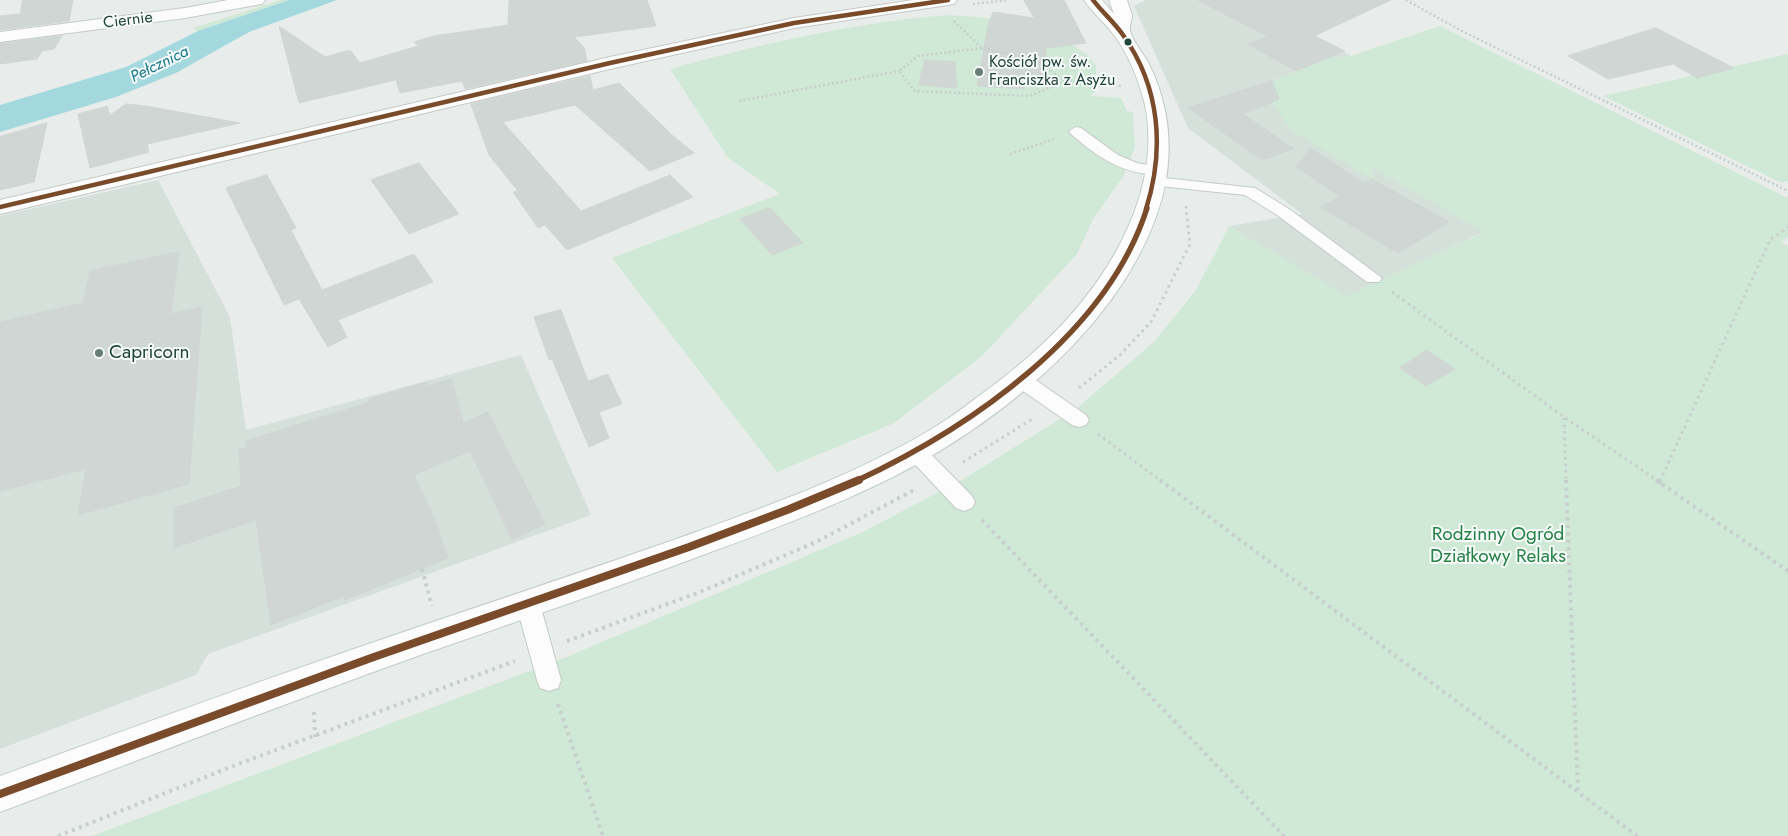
<!DOCTYPE html>
<meta charset="utf-8">
<style>
body{margin:0}
canvas{display:block;background:#e8edeb}
</style>
<canvas width="1788" height="836"></canvas>
<script>
const ctx = document.querySelector('canvas').getContext('2d');
ctx.lineJoin = 'round';
function fillPath(path, color) {
  ctx.fillStyle = color;
  ctx.fill(path, 'evenodd');
}
function stroke(path, color, width, dash) {
  ctx.strokeStyle = color;
  ctx.lineWidth = width;
  ctx.lineCap = dash ? 'butt' : 'round';
  ctx.setLineDash(dash || []);
  ctx.stroke(path);
}
function label(font, color, halo, rows, align = 'center') {
  ctx.font = font + ' Jost,sans-serif';
  ctx.lineWidth = 4;
  ctx.setLineDash([]);
  ctx.textBaseline = 'middle';
  ctx.strokeStyle = halo;
  ctx.fillStyle = color;
  for (const [text, x, y, turn = 0] of rows) {
    ctx.save();
    ctx.translate(x, y);
    ctx.rotate((+turn || 0) * Math.PI / 180);
    ctx.textAlign = isNaN(turn) ? turn : align;
    if (halo) ctx.strokeText(text, 0, 0);
    ctx.fillText(text, 0, 0);
    ctx.restore();
  }
}
const built = new Path2D(`
 M1145,0h60l54,9 65,31 27,16 -26,3 -65,27 112,92 1,-10 112,63 -138,66 -118,-71 73,-12 -114,-86 -54,-122z
 M158,180l72,137 16,113 275,-75 70,160 -383,139 -12,21 -196,74v-533z`);
const green = new Path2D(`
 M281,0h8l-91,31 -5,-3z
 M947,15l71,5 42,16 27,19 9,11v25l-6,5 31,2 6,13 6,1 2,35 -12,30 -30,42 -16,35 -95,102 -88,67 -117,49 -165,-214 168,-64 -52,-36 -58,-89c91,-25 182,-46 277,-54z
 M1440,26l348,172v39l-7,5 7,4v590h-1696l472,-178 299,-126 102,-54 111,-69 78,-67 42,-52 33,-64 118,70 137,-64 -111,-64 -1,11 -80,-48 -32,-45 65,-27 26,-3z
 M1788,54v127l-6,2 -179,-87z`);
const water = new Path2D(`
 M289,0h48l-88,32 -73,41 -60,24 -116,35v-27l126,-38 72,-36z`);
const building = new Path2D(`
 M23,0h50l-4,21 -69,9v-14l20,-2z
 M520,0h127l9,26 -82,11 10,10 3,14 -122,28 -3,-8 -62,12 -4,-13 -97,23 -20,-77 46,31 25,-7 10,13 58,-17 -4,-4 20,-6 74,-11 1,-24z
 M1024,0h40l22,43 -40,5 -2,35 -19,-1 -1,7 -47,-3 11,-60 5,-14 41,6z
 M1198,0h193l-77,36 31,15 -49,20 -48,-27 20,-7z
 M1656,28l78,40 -37,10 -24,-14 -65,15 -40,-23z
 M62,36l-8,13 -12,2 -5,8 -37,5v-20z
 M925,60l30,2 2,26 -38,-3z
 M590,76l3,14 26,-7 53,52 22,18 -44,18 -75,-66 -72,17 78,89 89,-36 23,22 -126,53 -22,-25 -7,3 -25,-36 5,-1 -29,-36 -18,-51z
 M1272,81l7,18 -36,15 51,35 -32,11 -74,-52z
 M126,104l20,2 94,17 -93,21 2,8 -59,16 -12,-54 29,-8 3,9z
 M47,123l-13,59 -34,8v-53z
 M1310,148l54,35 8,-4 77,43 -51,31 -77,-46 19,-10 -43,-30z
 M419,163l40,51 -50,20 -38,-54z
 M267,175l29,53 -5,2 31,60 92,-36 19,28 -95,38 9,17 -19,10 -29,-48 -15,6 -58,-117z
 M770,208l33,35 -31,12 -32,-36z
 M179,252l-8,62 31,-7 -13,177 -111,31 8,-46 -86,22v-169l83,-19 7,-32z
 M561,310l27,71 20,-7 14,30 -23,8 10,26 -20,9 -37,-88 -3,1 -15,-43z
 M1427,350l28,19 -29,17 -26,-18z
 M452,379l11,44 25,-11 57,112 -33,16 -42,-89 -56,24 22,47 12,36 -103,42 -1,-4 -73,29 -15,-105 -82,28v-40l67,-22 -2,-37 8,-2 -1,-6 124,-39 -1,-3 57,-17 1,4z`);
const pathFar2 = new Path2D(`
 M1406,0l54,30 328,161
 M973,4l36,-4
 M954,21l28,27
 M983,48l52,12 30,21 -35,15 -115,-5 -16,-20 19,-15z
 M1065,81l56,5
 M739,101l160,-30
 M1010,154l44,-15
 M1186,206v3`);
const pathFar1 = new Path2D(`
 M1392,292l172,125 94,64
 M1079,388l41,-33 31,-33 39,-78 -4,-36
 M1564,418l2,63
 M1098,434l63,47
 M963,462l71,-44
 M1660,481l110,-241 18,-13`);
const path = new Path2D(`
 M1160,480l477,356
 M1566,480l12,313
 M1656,480l132,91
 M1659,484l2,-4
 M982,520l302,316
 M422,569l10,37
 M567,641l133,-49 118,-51 98,-52
 M558,704l45,132
 M314,712l1,25
 M58,836l175,-70 282,-105`);
const service = new Path2D(`
 M1076,127l5,1 37,27 19,8 25,5 3,3c-5,6 -11,4 -18,3 -31,-4 -53,-20 -76,-40l-2,-3z
 M1156,177l99,11 34,21 93,69 -3,4h-12l-90,-67 -32,-20 -95,-10 -2,-3z
 M1020,372l7,2 59,41 3,5 -3,5 -7,2 -7,-2 -59,-41 -3,-5 3,-5z
 M915,443l7,2 50,51 3,6 -3,6 -8,3 -8,-3 -48,-51 -3,-6 3,-6z
 M528,594l8,3 4,7 21,76 -3,8 -9,3 -9,-3 -3,-8 -21,-76 4,-7z`);
const minor = new Path2D(`
 M228,0h37l-3,4 -6,1 -71,13 -185,24v-10l185,-24z`);
const tertiary = new Path2D(`
 M913,0h44l-3,4 -6,1 -154,23 -184,41 -610,145v-14l610,-143 184,-39z`);
const secondary = new Path2D(`
 M1084,0h18l12,14 -5,-14h18c1,5 4,10 5,15 0,5 -3,10 -2,15 2,11 14,24 19,34 20,41 25,85 14,130 -32,124 -159,226 -268,282 -66,33 -135,58 -203,83 -88,33 -177,63 -266,94 -143,51 -284,106 -426,159v-36c142,-52 284,-104 427,-152 85,-29 170,-57 255,-87 86,-31 174,-62 253,-110 20,-12 38,-27 56,-40 52,-39 97,-83 128,-141 23,-43 36,-93 26,-141 -6,-24 -16,-50 -31,-70 -9,-12 -21,-22 -30,-35z`);
const bus1Far2 = new Path2D(`
 M1093,0c9,12 21,22 30,35 37,52 42,114 23,174
 M0,207l610,-144 184,-40 154,-23`);
const bus1Far1 = new Path2D(`
 M856,481c114,-53 251,-147 291,-273`);
const bus1 = new Path2D(`
 M0,794l371,-136 318,-111 98,-37 72,-30`);
const markers = [
 [1128,42,4.5,"#21443a"],
 [979,72,5,"#677f78"],
 [99,353,5,"#677f78"]
];
const farStreetnames = [
 ["Ciernie",128,21,-7]
];
const farPoinames = [
 ["Kościół pw. św.",989,63],
 ["Franciszka z Asyżu",989,81]
];
const farWaternames = [
 ["Pełcznica",160,65,-26]
];
const poiNames = [
 ["Capricorn",109,353]
];
const parkNames = [
 ["Rodzinny Ogród",1498,535],
 ["Działkowy Relaks",1498,557]
];
fillPath(built, '#d5e0db');
fillPath(green, '#d0e8d6');
fillPath(water, '#a4d8df');
fillPath(building, '#d0d6d4');
stroke(building, '#d0d6d4', 1);
stroke(service, '#c4cac8', 2);
stroke(minor, '#c4cac8', 2);
stroke(tertiary, '#c4cac8', 2);
stroke(secondary, '#c3cbc8', 2);
stroke(pathFar2, '#c6cfcd', 2.5, [2, 2.5]);
stroke(pathFar1, '#c6cfcd', 3, [2.5, 4]);
stroke(path, '#c6cfcd', 4, [3, 4.5]);
fillPath(service, '#fcfcfc');
fillPath(minor, '#fcfcfc');
fillPath(tertiary, '#fcfcfc');
fillPath(secondary, '#fcfcfc');
stroke(bus1Far2, '#7a4b2a', 4.5);
stroke(bus1Far1, '#7a4b2a', 5.5);
stroke(bus1, '#7a4b2a', 8);
for (const [x, y, r, color] of markers) {
  const dot = new Path2D();
  dot.arc(x, y, r, 0, 2 * Math.PI);
  ctx.fillStyle = color;
  ctx.fill(dot);
  stroke(dot, '#f6fbf9', 2);
}
label('16px', '#21443a', '#f6fbf9', farStreetnames);
label('16px', '#21443a', '#f6fbf9', farPoinames, 'left');
label('italic 16px', '#137789', '#f6fbf9', farWaternames);
label('19px', '#21443a', '#f6fbf9', poiNames, 'left');
label('19px', '#268147', '#f6fbf9', parkNames);
</script>
